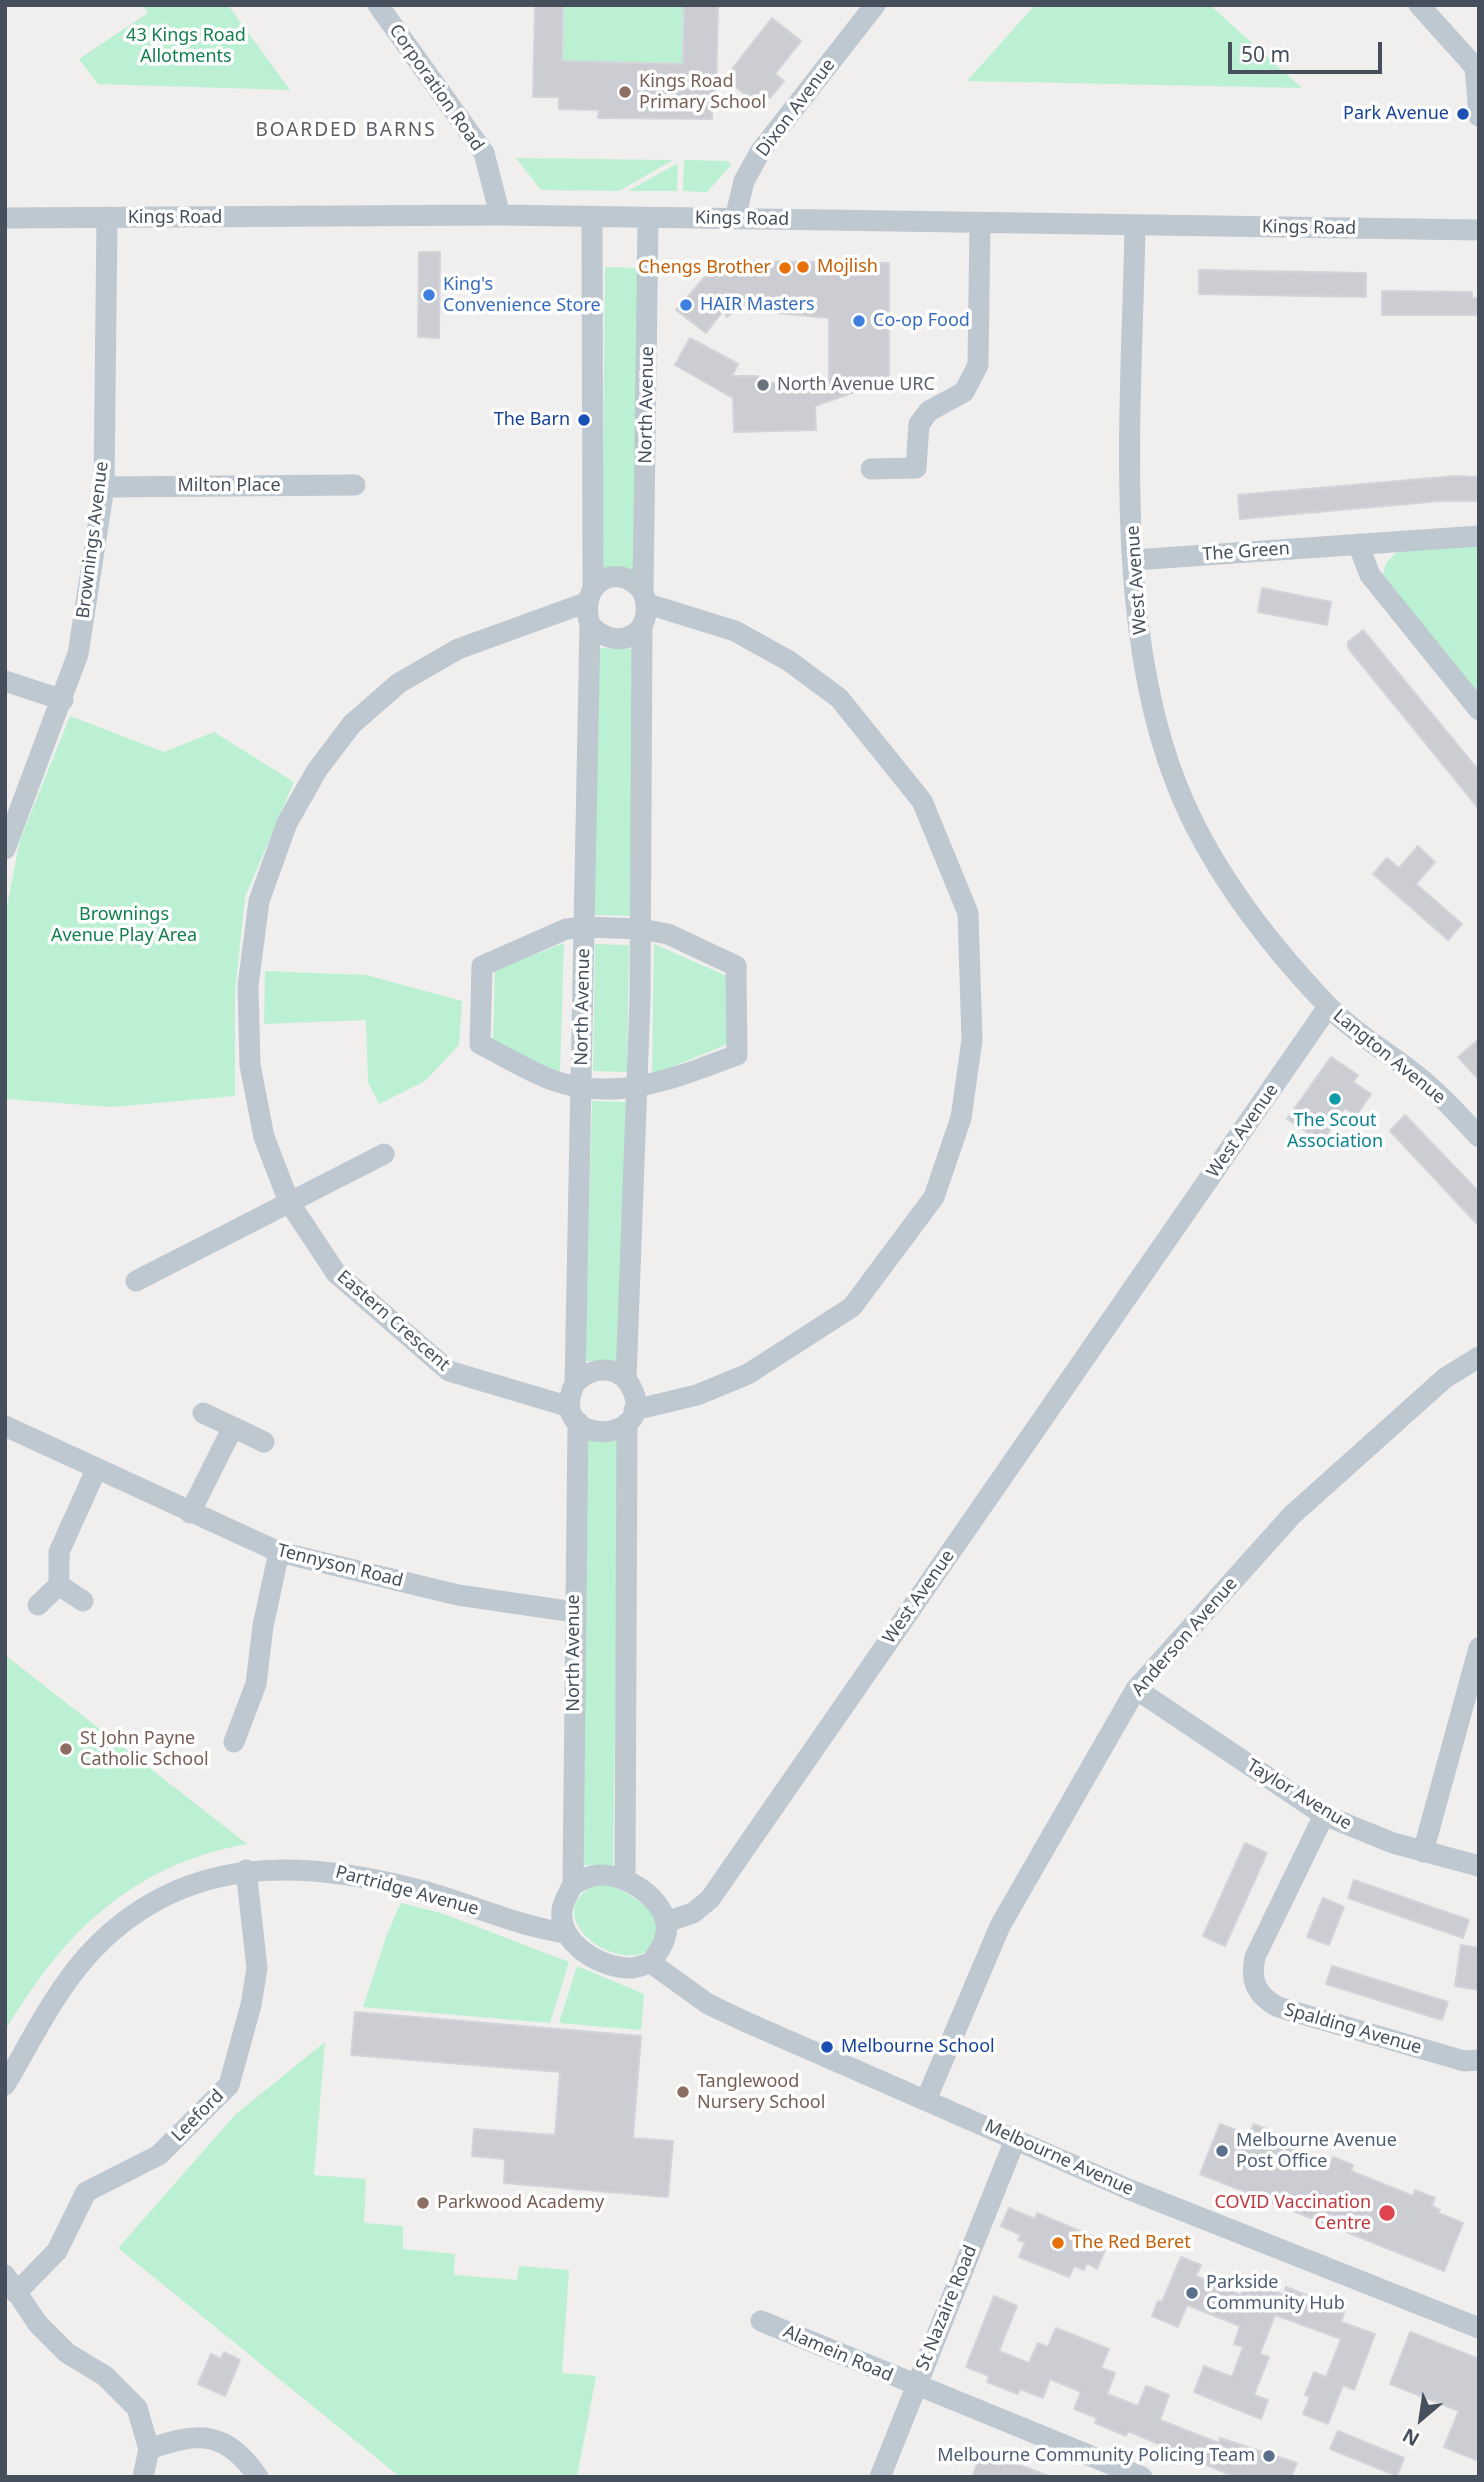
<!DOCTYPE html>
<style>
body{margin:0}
#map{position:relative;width:1484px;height:2482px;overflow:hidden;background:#f1eeee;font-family:"Noto Sans",sans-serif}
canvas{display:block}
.frame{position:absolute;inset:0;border:7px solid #46505c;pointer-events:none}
.north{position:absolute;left:1386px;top:2384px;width:70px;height:70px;-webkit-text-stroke:5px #fff;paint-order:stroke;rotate:209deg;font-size:19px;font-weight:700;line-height:28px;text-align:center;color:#46505c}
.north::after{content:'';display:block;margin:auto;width:24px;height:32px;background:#46505c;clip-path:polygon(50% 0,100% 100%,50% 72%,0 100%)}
.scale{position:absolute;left:1228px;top:42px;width:154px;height:32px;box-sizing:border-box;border:4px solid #46505c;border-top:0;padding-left:9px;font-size:21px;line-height:24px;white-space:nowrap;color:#46505c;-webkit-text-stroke:5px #fff;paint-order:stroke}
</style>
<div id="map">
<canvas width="1484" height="2482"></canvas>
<div class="frame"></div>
<div class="north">N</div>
<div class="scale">50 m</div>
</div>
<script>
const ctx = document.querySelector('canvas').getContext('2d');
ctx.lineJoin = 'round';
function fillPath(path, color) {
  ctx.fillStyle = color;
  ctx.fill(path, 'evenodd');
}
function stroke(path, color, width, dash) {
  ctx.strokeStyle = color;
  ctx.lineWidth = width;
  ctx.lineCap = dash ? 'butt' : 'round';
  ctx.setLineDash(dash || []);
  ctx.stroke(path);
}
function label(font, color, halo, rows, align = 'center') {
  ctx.font = font + ' "Noto Sans",sans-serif';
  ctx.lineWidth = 7;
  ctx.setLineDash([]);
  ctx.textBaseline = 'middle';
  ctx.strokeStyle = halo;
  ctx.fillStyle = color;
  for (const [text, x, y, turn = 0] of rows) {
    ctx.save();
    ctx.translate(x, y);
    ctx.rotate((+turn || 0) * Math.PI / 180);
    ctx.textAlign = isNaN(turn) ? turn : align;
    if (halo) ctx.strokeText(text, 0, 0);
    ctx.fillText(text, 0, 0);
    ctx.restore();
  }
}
const green = new Path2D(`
 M143,5h85l62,85 -192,-6 -19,-25 69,-46z
 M564,5h119l-1,58 -119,-2z
 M1035,5h175l92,83 -335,-7z
 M516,158l157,2 -54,31 -78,-1z
 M684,160l44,1 3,4 -24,27 -24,-1z
 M678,163l-1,28h-49z
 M605,267l35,1 -3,303h-35z
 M1479,545v155l-96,-126 3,-11 11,-11z
 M597,648l37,1 -3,267 -37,-1z
 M70,716l94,36 50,-20 80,50 -49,115 -10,96v103l-123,11 -107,-8v-183l15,-76z
 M564,943l-4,129 -67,-29 2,-73z
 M595,944l34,1 -2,127 -34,-1z
 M654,944l75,33 -1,67 -76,31z
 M265,971l101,4 96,26 -3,44 -34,36 -46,23 -11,-22 -2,-62 -102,4z
 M592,1101l34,1 -7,260 -34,-1z
 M586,1440l33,1 -6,425 -33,-1z
 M5,1655l242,189c-116,21 -184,89 -242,187z
 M597,1883c27,2 89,41 50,68 -31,21 -112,-35 -50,-68z
 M401,1903l40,10 128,49 -19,61 -187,-16 24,-73z
 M577,1966l67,28 -3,36 -82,-7z
 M325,2042l-11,133 52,4 -2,44 39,3v23l52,5 -1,21 63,5 2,-14 50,4 -7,103 34,3 -19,101h-177l-282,-229 118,-134z`);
const building = new Path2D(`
 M535,5h28l-1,56 121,3 1,-59h34l-2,92 -4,-1v23l-114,-1 1,-8 -40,-1v-12h-26z
 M772,18l29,23 -26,33 9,7 -14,17 -9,-7 -8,10 -28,-23z
 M419,252h21l-1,86 -21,-1z
 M740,261l149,2v117l-74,26 1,24 -82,2 -1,-34 -58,-33 15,-27 48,26 -6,12h26v7l71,-1v-64l-52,-5v-12l-25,-2 -25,18 -4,-6 -17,22 -30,-23 42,-48z
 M1199,270l167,3v24l-167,-3z
 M1382,291l90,1v6h7v17h-97z
 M1455,476l24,1v24h-39l-200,18 -2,-24z
 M1262,588l69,14 -4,23 -69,-13z
 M1363,630l116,141v38l-131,-161v-6z
 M1418,846l17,16 -19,22 46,40 -14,16 -75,-66 14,-16 12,10z
 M1479,1039v41l-21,-23z
 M1331,1057l27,18 -5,7 18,12 -15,22 -11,-8 -23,34 -35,-23z
 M1405,1115l74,77v34l-89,-95z
 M1245,1843l22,10 -42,93 -22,-10z
 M1354,1880l115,40 -6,18 -115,-40z
 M1323,1898l21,9 -15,38 -22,-8z
 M1461,1945l18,3v42l-24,-4z
 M1332,1966l116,36 -6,18 -116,-36z
 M355,2012l286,24 -8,102 40,3 -5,56 -164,-14 1,-24 -33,-3 2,-27 81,6 5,-63 -209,-17z
 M1220,2124l29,11 5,-11 20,8 -3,7 32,13 28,11 2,-6 20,8 -2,6 62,25 2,-6 20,8 -3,8 8,4 -2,3 25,10 -19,48 -244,-97z
 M1009,2208l26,11 2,-6 57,24 -3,7 14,6 -8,19 -10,-6 -3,7 -10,-4 -5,11 -50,-20 6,-15 -7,-2 3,-5 -20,-9z
 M1181,2257l20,8 -5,11 45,19 5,-14 38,14 2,-8 59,23 -4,12 34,12 -21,56 -11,-5 -15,39 -25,-10 7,-17 -5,-2 9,-23 12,5 15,-38 -66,-24 -15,39 9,3 -15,38 14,5 -7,19 -67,-27 10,-26 28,11 11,-30 -9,-3 6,-18 -53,-21 -9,22 -26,-11 6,-15 4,1z
 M994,2296l23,10 -18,45 30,12 9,-20 10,4 8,-19 53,21 -8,19 14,5 -8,21 31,12 8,-20 23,9 -9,25 59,23 1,-5 77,25 -6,14h-56l-107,-46 -2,5 -31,-13 2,-5 -23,-9 7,-17 -31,-13 -7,19 -23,-9 -2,5 -31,-12 2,-6 -23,-9z
 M1410,2332l69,27v102l-35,-14 15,-36 -69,-27z
 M224,2352l16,8 -15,36 -27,-12 13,-30 10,5z
 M1338,2431l66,27 -7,18 -67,-27z
 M982,2451l64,24v2h-74z`);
const street = new Path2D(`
 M378,5l106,148 16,62
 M1419,5l56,62 4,49
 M592,216l1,371
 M5,218l495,-3 979,15
 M735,219l9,-38 16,-29 115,-147
 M1135,226c-3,175 -24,397 43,562 32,80 90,155 149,217 25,26 60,47 88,69 23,18 44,41 64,63
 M871,469l45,-1 3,-44 10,-13 35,-19 14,-27 2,-142
 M104,487l251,-2
 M1358,544l12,31 109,135
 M1134,560l345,-24
 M590,625c29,30 68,7 53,-33l5,-374
 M5,681l58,19
 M5,849l73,-195 26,-167 3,-269
 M584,927l57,2 27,5 68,32 1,89c-57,21 -116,47 -179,27 -26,-8 -53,-26 -78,-38l2,-78 84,-37z
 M136,1281l248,-127
 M626,1379l14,-380 2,-372
 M575,1383c18,-18 47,-19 58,8 23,54 -89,57 -58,-8l15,-758c-13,-42 28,-66 53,-33
 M570,1407l-121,-36 -113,-98 -47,-71 -25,-65 -14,-72 -2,-79 11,-85 28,-78 30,-53 35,-46 47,-41 59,-34 127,-46
 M634,1410l63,-15 51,-21 104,-67 82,-110 27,-79 11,-78 -4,-127 -46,-112 -83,-103 -50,-37 -54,-30 -87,-27
 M5,1426l274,126 179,43 116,17
 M233,1427l31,15
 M190,1513l43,-86 -30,-14
 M83,1601l-24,-16v-33l37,-82
 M38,1605l21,-20
 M1136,1689l188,126 69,28 86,23
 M234,1742l22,-58 7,-58 16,-74
 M1324,1815l-69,142c-5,24 1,38 23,50l186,54 15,-1
 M1423,1852l56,-204
 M625,1879l2,-456
 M573,1884c6,-2 13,-7 20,-8 27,-6 68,19 73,47 3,15 -7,28 -15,40 -6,1 -14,5 -21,5 -30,0 -72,-25 -68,-58 1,-8 7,-18 11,-26l5,-462
 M666,1922l27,-9 17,-14 618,-892
 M651,1963l57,41 38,18 382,167 351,139
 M5,2085c26,-44 49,-92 83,-130 93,-102 213,-97 335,-64 48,13 93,35 143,42
 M926,2100l74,-174 136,-237 156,-174 153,-137 34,-21
 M5,2275l33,49 29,29 38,23 32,32 12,41 -6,28
 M16,2293l41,-42 29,-59 73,-37 70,-70 22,-80 6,-37 -11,-98
 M761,2321l381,156
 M149,2449c51,-18 77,-18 109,28
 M880,2477l135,-337`);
const markers = [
 [625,92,7,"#8d6e63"],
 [1463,114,7,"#1a4fb4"],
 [803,267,7,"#e8710a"],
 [785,268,7,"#e8710a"],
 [429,295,7,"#3f7fe0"],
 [686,305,7,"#3f7fe0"],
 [859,321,7,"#3f7fe0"],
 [763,385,7,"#6b7280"],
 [584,420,7,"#1a4fb4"],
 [1335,1099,7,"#0f9aa8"],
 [66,1749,7,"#8d6e63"],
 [827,2047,7,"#1a4fb4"],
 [683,2092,7,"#8d6e63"],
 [1222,2151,7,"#5c6f8a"],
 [423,2203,7,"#8d6e63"],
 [1387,2213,9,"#e0444e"],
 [1058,2243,7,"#e8710a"],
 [1192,2293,7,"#5c6f8a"],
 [1269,2456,7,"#5c6f8a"]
];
const parkNames = [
 ["43 Kings Road",186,36],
 ["Allotments",186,57],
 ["Brownings",124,915],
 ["Avenue Play Area",124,936]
];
const educationNames = [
 ["Kings Road",639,82],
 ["Primary School",639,103],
 ["St John Payne",80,1739],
 ["Catholic School",80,1760],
 ["Tanglewood",697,2082],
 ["Nursery School",697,2103],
 ["Parkwood Academy",437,2203]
];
const streetNames = [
 ["Corporation Road",436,88,55],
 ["Dixon Avenue",796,108,-53],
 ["Kings Road",175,218],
 ["Kings Road",742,219,1],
 ["Kings Road",1309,228,1],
 ["North Avenue",647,405,-89],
 ["Milton Place",229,486],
 ["Brownings Avenue",93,540,-83],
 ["The Green",1246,552,-4],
 ["West Avenue",1137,580,-94],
 ["North Avenue",583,1007,-89],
 ["Langton Avenue",1389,1057,39],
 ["West Avenue",1243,1131,-55],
 ["Eastern Crescent",393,1321,41],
 ["Tennyson Road",340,1566,14],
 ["West Avenue",919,1597,-55],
 ["Anderson Avenue",1185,1637,-49],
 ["North Avenue",574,1653,-90],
 ["Taylor Avenue",1299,1795,31],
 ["Partridge Avenue",407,1891,15],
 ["Spalding Avenue",1353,2029,16],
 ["Leeford",198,2116,-45],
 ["Melbourne Avenue",1059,2158,24],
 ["St Nazaire Road",947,2308,-68],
 ["Alamein Road",838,2354,23]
];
const transitNames = [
 ["Park Avenue",1449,114],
 ["The Barn",570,420],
 ["Melbourne School",841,2047,"left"]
];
const foodNames = [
 ["Mojlish",817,267],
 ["Chengs Brother",771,268,"right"],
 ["The Red Beret",1072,2243]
];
const shopNames = [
 ["King's",443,285],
 ["Convenience Store",443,306],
 ["HAIR Masters",700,305],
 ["Co-op Food",873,321]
];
const worshipNames = [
 ["North Avenue URC",777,385]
];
const cultureNames = [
 ["The Scout",1335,1121],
 ["Association",1335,1142]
];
const serviceNames = [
 ["Melbourne Avenue",1236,2141],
 ["Post Office",1236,2162],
 ["Parkside",1206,2283],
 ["Community Hub",1206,2304],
 ["Melbourne Community Policing Team",1255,2456,"right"]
];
const healthNames = [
 ["COVID Vaccination",1371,2203],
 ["Centre",1371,2224]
];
const neighbourhoodNames = [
 ["BOARDED BARNS",346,131]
];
fillPath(green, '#bbf0d3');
fillPath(building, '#cbcdd3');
stroke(building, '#d2d4da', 2);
stroke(street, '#bec8d1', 21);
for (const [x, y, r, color] of markers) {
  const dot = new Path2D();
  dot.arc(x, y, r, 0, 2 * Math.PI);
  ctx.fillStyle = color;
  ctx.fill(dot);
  stroke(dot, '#fff', 2.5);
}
label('18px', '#148051', '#fff', parkNames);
label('18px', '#785e54', '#fff', educationNames, 'left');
label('18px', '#46505c', '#fff', streetNames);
label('18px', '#164399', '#fff', transitNames, 'right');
label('18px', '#c56008', '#fff', foodNames, 'left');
label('18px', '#366cbe', '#fff', shopNames, 'left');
label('18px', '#5b616d', '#fff', worshipNames, 'left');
label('18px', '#0d838f', '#fff', cultureNames);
label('18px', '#4e5e75', '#fff', serviceNames, 'left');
label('18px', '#be3a42', '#fff', healthNames, 'right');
ctx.letterSpacing = '2px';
label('19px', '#5b5e64', '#fff', neighbourhoodNames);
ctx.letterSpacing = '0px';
</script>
